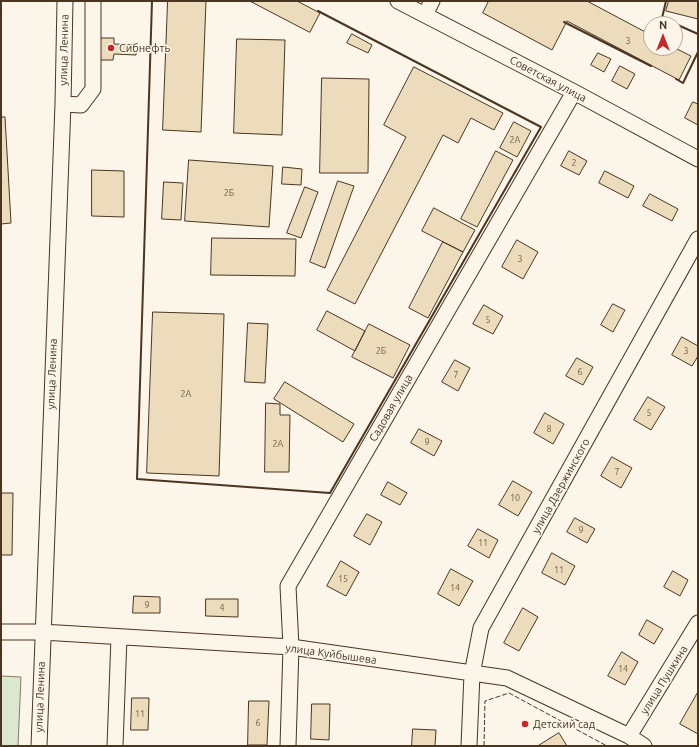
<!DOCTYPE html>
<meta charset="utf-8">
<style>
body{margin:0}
#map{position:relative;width:699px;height:747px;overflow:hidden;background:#fbf6e9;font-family:Ubuntu,sans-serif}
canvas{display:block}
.frame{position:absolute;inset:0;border:2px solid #4a3520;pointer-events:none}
.north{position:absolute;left:643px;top:16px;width:40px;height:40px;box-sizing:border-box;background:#fbf6e9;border:1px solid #b4a999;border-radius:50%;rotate:0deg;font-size:11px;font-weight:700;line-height:16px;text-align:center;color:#4a3520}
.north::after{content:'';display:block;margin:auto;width:14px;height:18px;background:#c62828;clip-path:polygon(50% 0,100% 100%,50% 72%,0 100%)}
</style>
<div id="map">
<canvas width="699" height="747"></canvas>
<div class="frame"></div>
<div class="north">N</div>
</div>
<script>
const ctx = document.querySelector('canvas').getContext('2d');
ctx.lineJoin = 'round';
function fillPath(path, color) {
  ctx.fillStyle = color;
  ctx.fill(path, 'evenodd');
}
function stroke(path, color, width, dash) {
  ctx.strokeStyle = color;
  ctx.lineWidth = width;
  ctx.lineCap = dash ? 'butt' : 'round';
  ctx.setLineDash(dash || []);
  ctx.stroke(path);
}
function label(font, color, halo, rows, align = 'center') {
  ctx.font = font + ' Ubuntu,sans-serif';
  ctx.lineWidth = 3;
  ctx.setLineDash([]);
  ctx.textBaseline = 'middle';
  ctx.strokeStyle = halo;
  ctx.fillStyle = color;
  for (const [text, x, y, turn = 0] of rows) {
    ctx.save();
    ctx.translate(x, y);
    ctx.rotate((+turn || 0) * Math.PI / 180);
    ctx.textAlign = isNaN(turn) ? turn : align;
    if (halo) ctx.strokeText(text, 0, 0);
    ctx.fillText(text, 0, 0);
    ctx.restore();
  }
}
const green = new Path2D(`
 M1,676l20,1 -3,69h-17z`);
const building = new Path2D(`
 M168,1h38l-5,131 -38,-2z
 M250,1h47l23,12 -10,19z
 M489,1h98l64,34v13h24l16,8 -12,24 -112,-59 -15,29 -69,-37z
 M669,1h29v18l-32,-8z
 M352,34l20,11 -4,8 -21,-10z
 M101,38h13v6l23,1 -1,10 -22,-1 -1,6h-13z
 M237,39l48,1 -3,95 -48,-2z
 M598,53l13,6 -7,13 -13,-7z
 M620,66l15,8 -8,15 -15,-8z
 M414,67l89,46 -9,17 -23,-12 -13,25 -15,-8 -88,169 -28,-14 79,-153 -22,-12z
 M322,78l47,1 -1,94h-48z
 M693,102l5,2v21l-13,-7z
 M1,117h4l6,106 -10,1z
 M514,122l17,9 -14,26 -17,-9z
 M496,151l17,9 -36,67 -16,-8z
 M569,151l18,10 -8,14 -18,-9z
 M189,160l84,6 -4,61 -84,-6z
 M283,167l19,2 -1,16 -19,-1z
 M92,170l32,1v46l-32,-1z
 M605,171l29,15 -6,12 -29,-15z
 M338,181l16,5 -29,82 -15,-6z
 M164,182l19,1 -2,37 -19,-1z
 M305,187l13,5 -17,46 -14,-5z
 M650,194l28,15 -6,12 -29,-15z
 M434,208l41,22 -12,22 -41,-21z
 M212,238l84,1 -1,37 -84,-1z
 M517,240l21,12 -15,27 -21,-12z
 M443,242l20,10 -35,66 -19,-10z
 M613,304l12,6 -12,22 -12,-7z
 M484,305l19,11 -10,18 -20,-10z
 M327,311l38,20 -10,20 -38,-21z
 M153,312l71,2 -5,162 -72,-3z
 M248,323l20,1 -3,59 -20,-1z
 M369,324l41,21 -17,33 -41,-21z
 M682,337l16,9v10l-6,10 -20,-11z
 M577,358l16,9 -10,18 -17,-9z
 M455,360l15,8 -12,23 -16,-9z
 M285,382l69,42 -11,18 -69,-43z
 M648,397l17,10 -14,23 -17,-10z
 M266,403l14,1v11h10l-1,57h-24z
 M545,413l19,11 -11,20 -19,-11z
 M419,429l23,12 -8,15 -23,-13z
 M612,457l20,11 -11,20 -20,-12z
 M513,481l19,11 -14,24 -19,-11z
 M388,482l19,11 -7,12 -19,-10z
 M1,493h12l-1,62h-11z
 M367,514l15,8 -12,23 -16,-9z
 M575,518l20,11 -8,14 -20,-11z
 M478,529l20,11 -9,18 -21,-12z
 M552,553l23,13 -10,19 -23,-12z
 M341,561l18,11 -13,24 -19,-10z
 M451,569l22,12 -14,25 -21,-12z
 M673,571l15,9 -8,16 -16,-9z
 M134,596l26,1v16h-27z
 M206,599h32v18l-32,-1z
 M523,608l15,9 -19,34 -15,-8z
 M647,620l16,9 -9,15 -15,-9z
 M622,652l16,10 -13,23 -17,-9z
 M698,692v42l-18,-10z
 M132,698h17l-1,32h-17z
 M249,701h20l-2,44h-19z
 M312,704h18l-1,36 -18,-1z
 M413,729l23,1 -1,16h-23z
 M559,733l8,13h-29z`);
const minor = new Path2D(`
 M398,1l176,91 124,67
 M425,15l7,-14
 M63,104l18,1 12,-16v-88
 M1,632h41l249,15 216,31 122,58 15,10
 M629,736l69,-113
 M39,746l24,-642 2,-103
 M115,746l4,-109
 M288,746l3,-99 -3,-61 286,-494
 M469,746l3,-72 9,-46 217,-389`);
const fence = new Path2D(`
 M484,746l1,-45 24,-8 98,53`);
const wall = new Path2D(`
 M152,1l-15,478 193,14 211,-366 -223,-116
 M666,1l-4,17 36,16
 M564,22l87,44
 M676,79l7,4 15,-31`);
const markers = [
 [111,48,4,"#c62828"],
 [525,724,4,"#c62828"]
];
const numberNames = [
 ["3",628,41],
 ["2А",515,140],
 ["2",574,163],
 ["2Б",229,193],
 ["3",520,259],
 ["5",488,320],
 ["2Б",381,351],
 ["3",686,351],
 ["6",580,372],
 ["7",456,375],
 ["2А",186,394],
 ["5",649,413],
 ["8",549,429],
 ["9",427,442],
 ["2А",278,444],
 ["7",617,472],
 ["10",515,498],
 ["9",581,530],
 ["11",483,543],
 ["11",559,570],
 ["15",343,579],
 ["14",455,588],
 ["9",147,605],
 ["4",222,608],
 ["14",623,669],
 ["11",140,714],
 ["6",258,723]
];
const poiNames = [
 ["Сибнефть",119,48],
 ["Детский сад",533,724]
];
const streetNames = [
 ["улица Ленина",64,50,-89],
 ["Советская улица",548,79,28],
 ["улица Ленина",52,374,-88],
 ["Садовая улица",391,408,-60],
 ["улица Дзержинского",561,486,-61],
 ["улица Куйбышева",331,654,8],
 ["улица Пушкина",664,680,-58],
 ["улица Ленина",40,697,-88]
];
fillPath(green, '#dce7d0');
stroke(green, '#887966', 1);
fillPath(building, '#ecdcbc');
stroke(building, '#4a3520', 1);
stroke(minor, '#4a3520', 17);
stroke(minor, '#fbf6e9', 15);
stroke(fence, '#4a3520', 1, [5, 2]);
stroke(wall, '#4a3520', 2);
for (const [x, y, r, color] of markers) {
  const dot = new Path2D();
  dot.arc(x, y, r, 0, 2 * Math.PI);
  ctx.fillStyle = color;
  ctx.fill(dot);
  stroke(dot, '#fbf6e9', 1.5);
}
label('9px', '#725f47', null, numberNames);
label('11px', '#4a3520', '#fbf6e9', poiNames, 'left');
label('11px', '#4a3520', '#fbf6e9', streetNames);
</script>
